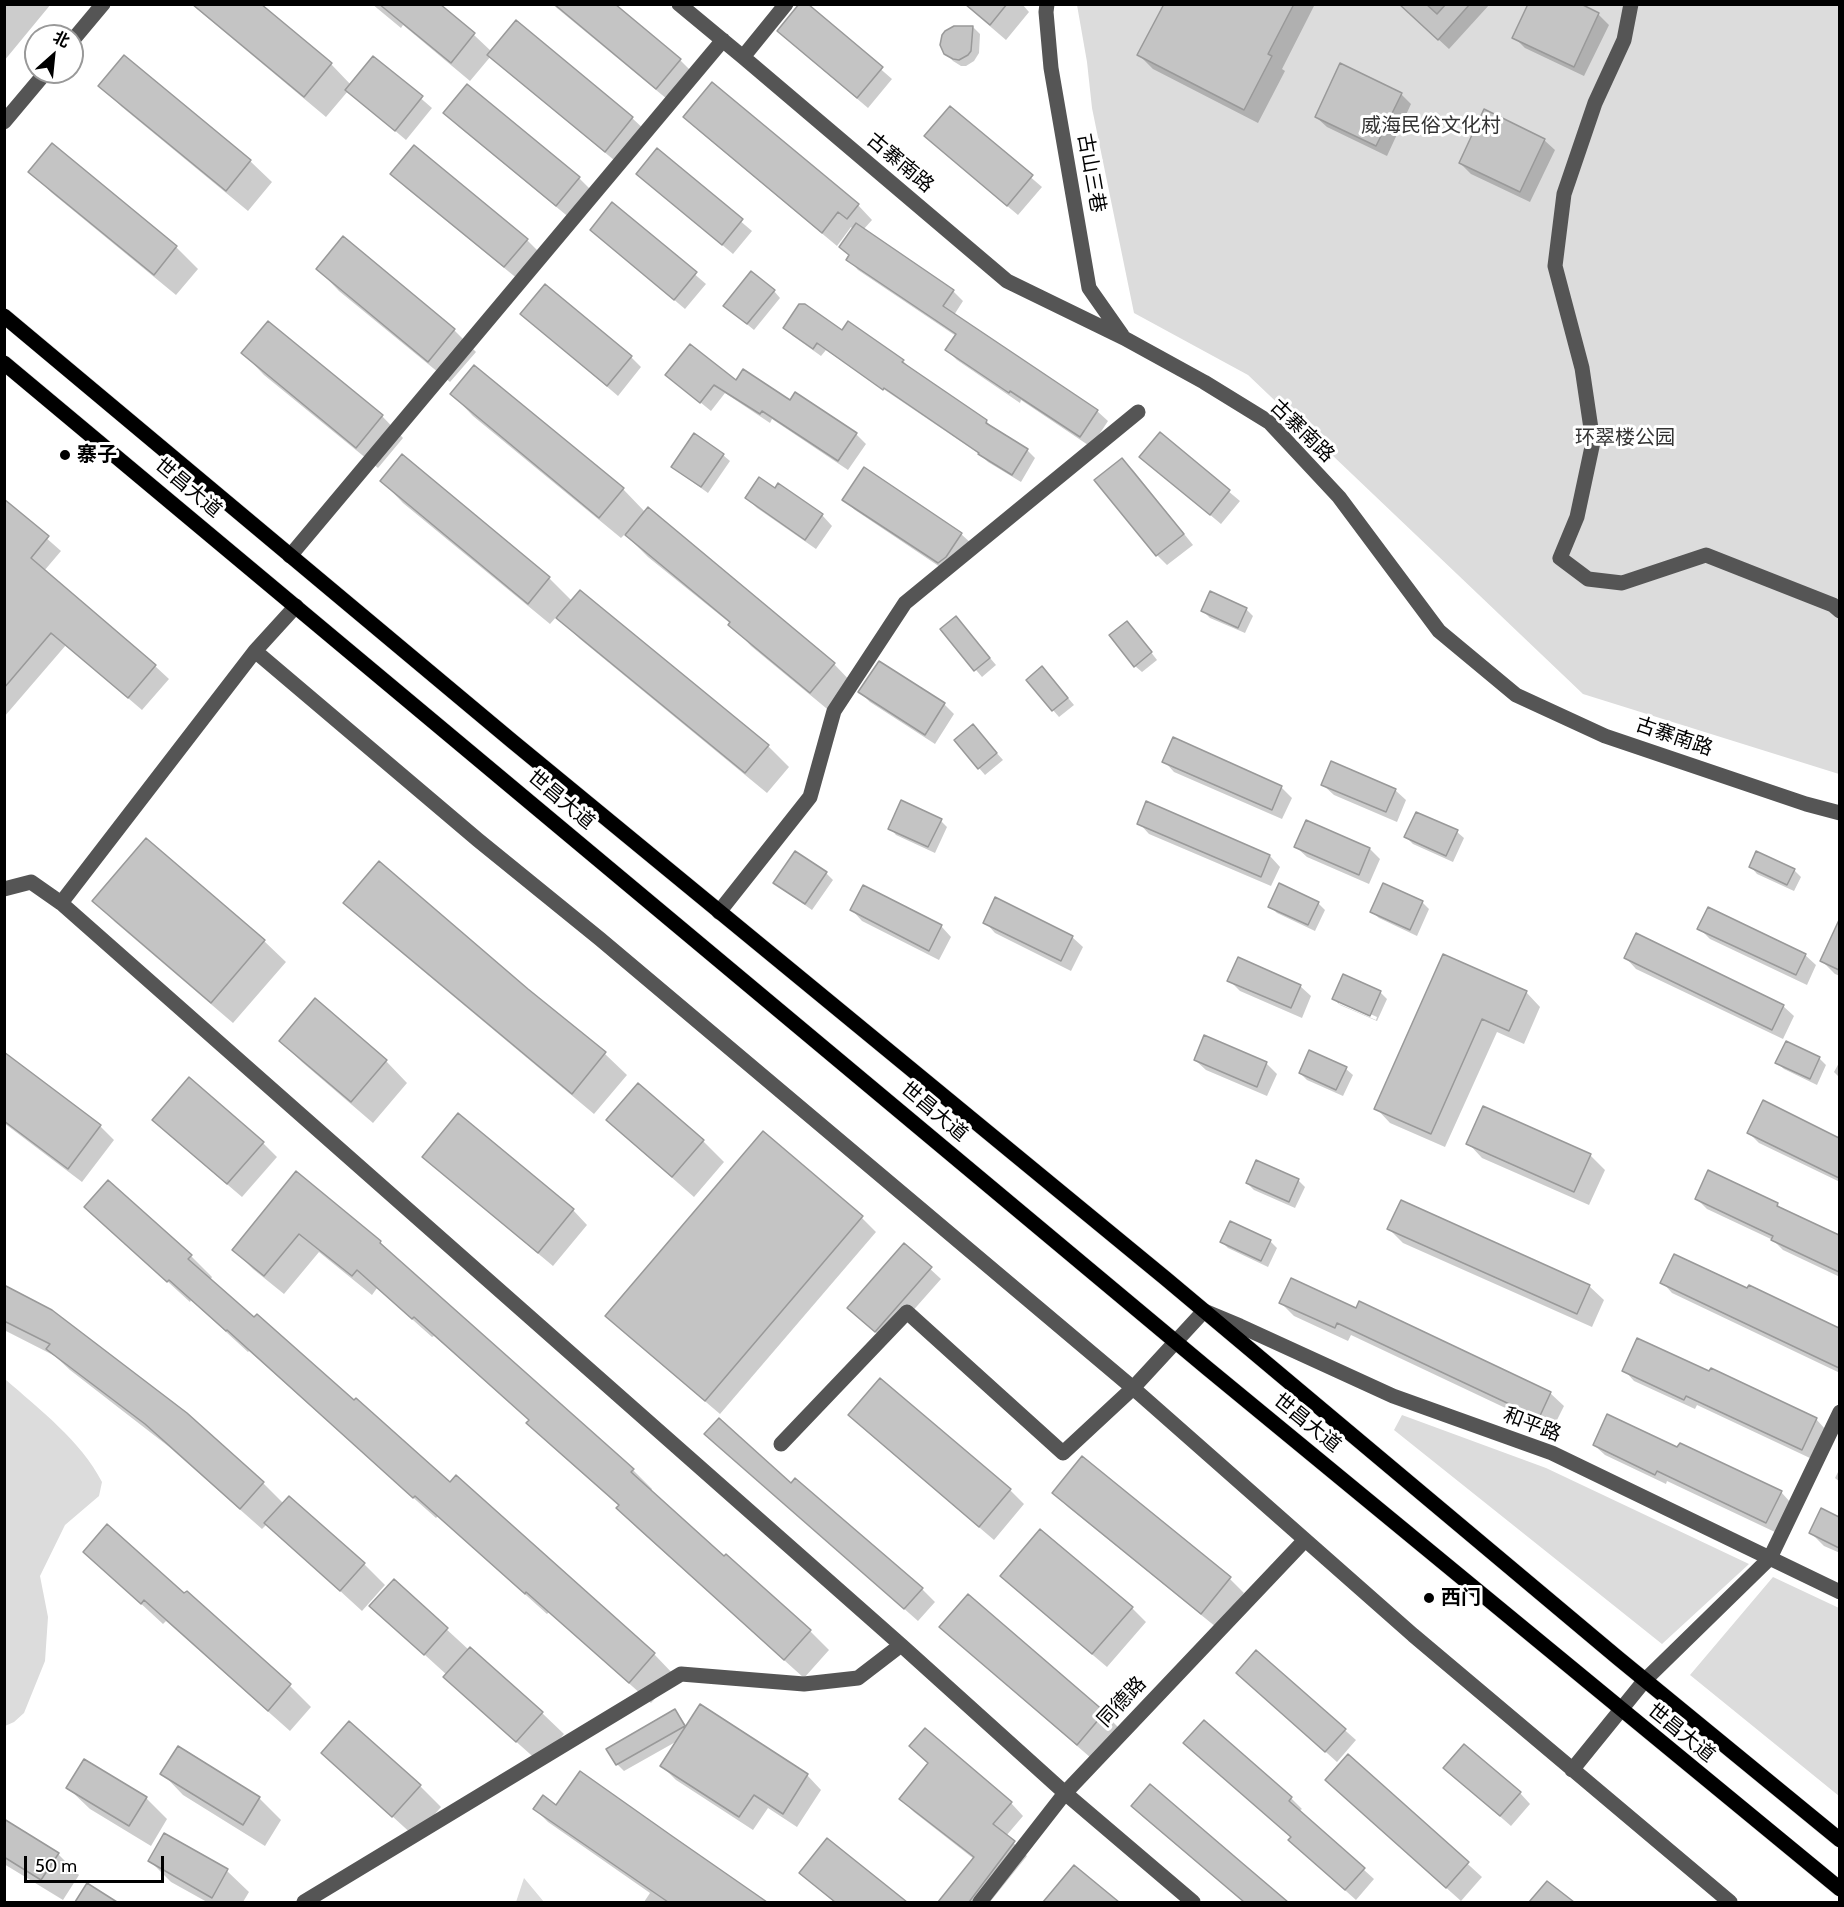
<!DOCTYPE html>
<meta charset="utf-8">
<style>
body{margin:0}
#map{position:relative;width:1844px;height:1907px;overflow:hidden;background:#fff;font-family:Cabin,"Noto Sans SC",sans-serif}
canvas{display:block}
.frame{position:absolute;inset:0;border:6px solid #000;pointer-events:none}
.north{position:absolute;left:24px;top:24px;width:60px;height:60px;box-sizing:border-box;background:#fff;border:2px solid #999;border-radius:50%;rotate:27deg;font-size:16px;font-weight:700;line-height:24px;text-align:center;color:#000}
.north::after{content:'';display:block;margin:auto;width:21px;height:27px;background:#000;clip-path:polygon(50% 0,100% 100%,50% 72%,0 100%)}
.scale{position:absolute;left:24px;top:1856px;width:140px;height:27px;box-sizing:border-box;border:3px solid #000;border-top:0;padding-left:8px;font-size:18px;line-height:21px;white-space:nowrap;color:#000;-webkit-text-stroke:4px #fff;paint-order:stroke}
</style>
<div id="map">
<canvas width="1844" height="1907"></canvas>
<div class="frame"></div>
<div class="north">北</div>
<div class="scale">50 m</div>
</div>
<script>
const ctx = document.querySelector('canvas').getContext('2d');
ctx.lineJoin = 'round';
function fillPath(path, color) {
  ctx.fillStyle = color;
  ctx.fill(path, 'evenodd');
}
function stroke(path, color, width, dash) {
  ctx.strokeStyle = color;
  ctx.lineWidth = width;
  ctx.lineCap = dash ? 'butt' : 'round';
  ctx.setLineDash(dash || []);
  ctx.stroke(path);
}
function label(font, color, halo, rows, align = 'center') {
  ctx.font = font + ' Cabin,"Noto Sans SC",sans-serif';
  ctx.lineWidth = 6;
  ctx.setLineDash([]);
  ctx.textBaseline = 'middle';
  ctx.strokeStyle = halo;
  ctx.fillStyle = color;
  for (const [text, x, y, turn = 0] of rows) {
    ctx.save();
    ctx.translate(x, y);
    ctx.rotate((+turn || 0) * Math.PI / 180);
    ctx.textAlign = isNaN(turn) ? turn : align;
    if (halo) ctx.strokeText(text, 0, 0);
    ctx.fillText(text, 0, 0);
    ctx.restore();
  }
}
const green = new Path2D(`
 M1077,5h762v769l-256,-80 -335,-319 -114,-62 -42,-205 -5,-46z
 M5,1379c34,30 76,62 97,103l-3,14 -34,29 -25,51 8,41 -3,44 -21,52 -10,9 -9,4z
 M1402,1415l144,53 203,96 -87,80 -268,-214z
 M1773,1577l66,31v188l-149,-121z
 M524,1878l20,24h-28z`);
const shadow = new Path2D(`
 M4,4h47l-47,57z
 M191,4h67l73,60 20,21 23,-27 58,50 -26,32 -58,-49 -22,26z
 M372,4h66l36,31 18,17 24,-30 116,96 15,14 -27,33 -116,-96 -13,-13 -21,25 -67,-56 -2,3z
 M552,4h61l67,56 16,16 -23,28z
 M806,4l86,75 -24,29 -79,-67z
 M964,4h58l7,8 -23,28z
 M1165,4h150l-33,65 3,2 -27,52 -105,-54 -14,-14z
 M1400,4h90l-41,45z
 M1578,4l20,10 11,11 -25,51 -59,-28 -11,-11z
 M973,27l7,7 -1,19 -5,8 -8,5h-5l-8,-5 -7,-8z
 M124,57l126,104 22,21 -24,29 -126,-104 -22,-21z
 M712,85l146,120 14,15 -9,10 90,61 10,10 -9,14 143,96 11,10 -17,26 -70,-47 -1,3 -63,-43 -10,-10 9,-14 -98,-66 -10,-11 2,-3 3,-27 -2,-2 -14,19 -138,-115 -14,-14z
 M1401,94l10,10 -24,52 -60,-29 -11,-10z
 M950,108l92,79 -24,28 -82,-69z
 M445,113l134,65 14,14 -22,27 -112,-92z
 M1544,140l11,10 -25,52 -59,-28 -11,-11z
 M52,145l124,102 22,22 -22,26 -124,-102 -22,-21z
 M657,150l95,81 -19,23 -95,-80z
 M392,173l135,67 14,14 -22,26 -113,-92z
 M613,204l93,80 -21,25 -93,-79z
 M343,238l111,92 22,22 -26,30 -111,-91 -21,-22z
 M774,291l6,7 -26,32 -22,-18z
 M522,314l109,43 10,10 -23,29z
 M848,323l55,38 8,8 75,52 8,8 33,21 8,8 -14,24 -33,-20 -6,-6 -156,-106 -5,6 -28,-20 -8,-8 57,4z
 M243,353l139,63 21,22 -25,30 -114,-93z
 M667,375l70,7 54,20 65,32 10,10 -18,26 -76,-51 -2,4 -45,-30 -14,18z
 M452,394l171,95 23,24 188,151 21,22 -23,27 -81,-67 -20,-22 -83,-67 -23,-23 -4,4 -148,-122z
 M1160,434l80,67 -19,23 -80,-67z
 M723,455l7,6 -22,32 -28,-20 -7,-6z
 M402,457l147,121 23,23 196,145 21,21 -22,26 -187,-154 -23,-23 -7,8 -147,-121 -21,-22z
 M1122,460l11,10 60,75 -26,20 -10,-10z
 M778,485l44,30 10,11 -16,23 -59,-41 -10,-10 28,-8z
 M844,500l117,34 11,10 -23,29 -94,-63z
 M4,501l57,50 -17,20 111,95 14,13 -27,31 -76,-65 -62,72z
 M1246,609l7,7 -8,17 -35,-15 -7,-7z
 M962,625l34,40 -14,12 -40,-47z
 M1133,629l24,31 -15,12 -7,-6z
 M1049,675l25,30 -15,12 -6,-7z
 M860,692l84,12 10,10 -19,30 -65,-42z
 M979,733l24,27 -18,15 -6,-7z
 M1164,761l117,26 11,11 -10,21 -108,-47z
 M1323,785l72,5 11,10 -9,22 -63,-27z
 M941,821l6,6 -12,26 -39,-18 -6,-7z
 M1139,823l131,33 10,11 -9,19 -122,-52z
 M1457,832l7,6 -11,24 -40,-18 -7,-7z
 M146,840l118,101 22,21 -53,61 -118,-101 -21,-22z
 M1296,847l74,2 10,10 -11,25 -62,-27z
 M1751,867l43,3 7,7 -7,14 -37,-17z
 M826,873l7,7 -21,30 -30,-21 -7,-6z
 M1422,902l7,7 -12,27 -38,-18 -7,-6z
 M345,903l182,87 78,64 22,21 -33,39 -227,-190z
 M1318,903l7,7 -10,21 -38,-18 -7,-7z
 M852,910l89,16 10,11 -12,23 -77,-39z
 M985,922l87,15 11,10 -12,24 -76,-38z
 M1699,928l106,27 11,10 -9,20 -97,-46z
 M1832,940l8,3v33l-5,-2 -13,-13z
 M1444,956l82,36 14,15 -16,37 -27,-12 -52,115 -55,-24 -14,-15z
 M1626,958l157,48 11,10 -11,23 -147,-70z
 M1229,980l71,6 11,10 -9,22 -62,-27z
 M1380,992l7,7 -10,22 -37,-16 -7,-7zM1339,1000l38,17 -1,3 -37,-16z
 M281,1041l105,20 21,22 -34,40 -71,-61z
 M4,1054l96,72 14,14 -32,42 -78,-59z
 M1819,1058l7,7 -9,20 -33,-16 -7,-6z
 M1195,1060l71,3 11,11 -10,22 -61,-26z
 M1840,1061v17l-6,-6z
 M1346,1069l7,6 -10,21 -36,-16 -7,-7z
 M1764,1102l76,36v44l-81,-39 -10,-10z
 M1484,1108l106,47 15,15 -16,35 -107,-47 -14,-15z
 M459,1115l114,95 14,15 -34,41 -114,-95 -15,-14z
 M609,1120l94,21 21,21 -30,35 -64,-56z
 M168,1134l95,9 14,14 -35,40z
 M296,1173l84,69 19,20 234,208 19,19 -1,2 74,67 85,73 19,19 -25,28 -167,-150 -19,-20 2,-1 -72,-64 -20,-20 2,-2 -96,-85 -2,1 -55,-49 -5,7 -53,-43 -35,42 -31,-25 -19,-19z
 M1298,1180l7,7 -10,21 -41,-18 -7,-7z
 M1696,1198l81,6 6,6 57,27v40l-57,-27 -10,-10 -66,-31z
 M86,1207l105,49 21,21 -2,3 44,39 196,165 6,-7 198,177 21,22 -24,27 -102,-91 -2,2 -109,-98 -2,2 -187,-167 -1,1 -57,-52 -1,2z
 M862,1218l14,14 -156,182 -99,-84 -14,-14z
 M1389,1229l200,57 15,14 -12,27 -189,-84z
 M1270,1241l7,7 -9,19 -40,-19 -6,-6z
 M904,1245l37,34 -55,62 -26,-22z
 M1662,1282l86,8 2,-3 90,43v43l-168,-80z
 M4,1287l259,196 21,21 80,60 21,21 -23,26 -95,-87 -5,5 -94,-83 -98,-76 -15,-14 -51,-26z
 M1281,1303l76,7 193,83 14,13 -12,24 -201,-95 -3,6 -54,-25z
 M1624,1370l192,49 10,11 -14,29 -115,-54 -2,4 -61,-28z
 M850,1415l160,75 14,14 -30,36 -130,-111z
 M706,1434l86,51 130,104 13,13 -17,19z
 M1594,1445l84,4 103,43 10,11 -14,30 -110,-52 -1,3 -61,-29z
 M1082,1458l148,121 14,14 -28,34 -148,-120 -14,-15z
 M1840,1468v14l-5,-4z
 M1822,1510l18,8v35l-16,-7 -13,-13z
 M85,1552l100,44 2,-3 103,93 21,21 -21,24 -124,-110 -3,3z
 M1002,1576l130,32 14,14 -39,45 -91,-77z
 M394,1581l75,69 1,-1 72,64 22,21 -25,28 -72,-64 -20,-23 -76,-69z
 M956,1641l148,72 14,14 -27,31z
 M1256,1652l100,88 -19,22 -99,-89z
 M700,1706l107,69 14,15 -24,37 -29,-19 -15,22 -77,-50 -14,-14 17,-26 -55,31 -7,-7 58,-53 6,7 6,9z
 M1204,1722l87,76 11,11 -3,2 75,68 -18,21 -56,-50z
 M911,1746l100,57 12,13 -17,20 21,20 -37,46h-50l34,-43 -60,-47 -13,-13 28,-35z
 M178,1748l81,50 22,22 -16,26 -82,-51 -21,-22z
 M323,1753l97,33 21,21 -26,30z
 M1349,1756l133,121 -21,24 -120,-107z
 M580,1773l184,129h-120l6,-9 -102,-71 -13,-13 21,-2z
 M1456,1778l64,15 10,11 -19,22z
 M1150,1786l136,116h-42l-101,-85 -10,-11z
 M68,1788l78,10 21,21 -16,27 -61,-37z
 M4,1821l54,33 21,21 -16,25 -59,-36z
 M164,1835l63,36 22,21 -6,10h-36l-36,-20 -21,-21z
 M828,1840l77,62h-71l-33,-29z
 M1074,1867l43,35h-72z
 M1547,1883l25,19h-41z
 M87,1885l28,17h-39z`);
const building = new Path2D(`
 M192,4h69l71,59 -28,34z
 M379,4h61l35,29 -24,30z
 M554,4h61l66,55 -25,30z
 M799,4h9l75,63 -26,31 -80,-67z
 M965,4h42l-17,21z
 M1164,4h130l-26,50 4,2 -28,54 -107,-55z
 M1399,4h27l11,10 9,-10h24l-32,36z
 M1528,4h53l18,9 -25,54 -62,-29z
 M516,20l117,97 -28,35 -118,-97z
 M954,26h19l-2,25 -3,4 -9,5 -6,-1 -9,-5 -4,-9 2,-10 3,-4z
 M124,55l127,105 -25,31 -128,-105z
 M373,56l50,40 -28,35 -50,-41z
 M1340,63l62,30 -26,53 -61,-29z
 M712,82l147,122 -12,15 -9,-7 -16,21 -139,-116z
 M467,84l113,93 -24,29 -113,-93z
 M950,106l83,69 -26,31 -83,-70z
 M1484,109l61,30 -25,53 -61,-29z
 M52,143l125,103 -23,29 -126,-103z
 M414,145l114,94 -24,28 -114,-93z
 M657,148l86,71 -21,26 -86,-71z
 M612,202l85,70 -23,28 -84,-70z
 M856,223l98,67 -11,16 155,104 -18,27 -70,-46 -1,2 -64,-43 11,-16 -110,-74 3,-5 -10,-8z
 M343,236l112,93 -27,33 -112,-93z
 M751,271l24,19 -28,34 -24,-18z
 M545,284l87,72 -25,30 -87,-72z
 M799,304h6l37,26 6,-9 56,39 -2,2 85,58 -1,3 42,26 -16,26 -34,-21 1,-1 -95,-65 -1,2 -66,-47 -4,6 -30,-21z
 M268,321l115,94 -27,33 -115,-95z
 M690,344l46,36 7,-11 47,31 5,-8 62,41 -19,28 -76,-50 -2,3 -46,-29 -14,18 -35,-28z
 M474,365l150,123 -25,30 -149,-124z
 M1160,432l70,58 -20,25 -71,-58z
 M694,433l30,21 -23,33 -30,-20z
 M402,454l148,123 -22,27 -148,-123z
 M1122,458l62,76 -28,22 -62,-76z
 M864,467l98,66 -16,24 -8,6 -96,-63z
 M759,477l16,11 3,-5 45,31 -18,26 -60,-42z
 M4,499l45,37 -18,22 125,107 -28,33 -77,-65 -47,55z
 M648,507l187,156 -25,30 -82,-68 2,-3 -105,-87z
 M580,590l189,155 -24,28 -189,-155z
 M1210,591l37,17 -9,20 -37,-17z
 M956,616l34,42 -16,13 -34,-42z
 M1127,621l25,31 -18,15 -25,-32z
 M879,661l66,42 -20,32 -67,-43z
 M1042,666l26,32 -16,13 -26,-31z
 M973,724l24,29 -19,16 -24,-29z
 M1173,737l109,49 -10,24 -110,-48z
 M1331,761l65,28 -10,23 -65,-27z
 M901,800l41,19 -14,28 -40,-18z
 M1146,801l124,54 -9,22 -124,-53z
 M1416,812l42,18 -12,26 -42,-19z
 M1306,820l64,28 -11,27 -65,-28z
 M146,838l119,102 -54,63 -119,-102z
 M795,851l32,21 -22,32 -32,-21z
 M1756,851l39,18 -8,16 -38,-18z
 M379,861l149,128 78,63 -34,42 -229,-191z
 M1279,883l40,19 -11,23 -40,-18z
 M1383,883l40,18 -13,29 -40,-18z
 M863,885l79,40 -13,26 -79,-41z
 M995,897l78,39 -12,25 -78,-38z
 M1708,907l98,47 -10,21 -99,-46z
 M1839,920v50l-19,-9z
 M1636,933l148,72 -12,25 -148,-72z
 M1443,954l84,37 -18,40 -27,-12 -51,115 -57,-25z
 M1238,957l63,28 -10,23 -64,-27z
 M1343,974l38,17 -11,25 -38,-17z
 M315,998l72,62 -36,42 -72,-61z
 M1204,1035l63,27 -10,25 -63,-27z
 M1786,1041l34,16 -10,22 -35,-16z
 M1309,1050l38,17 -11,23 -37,-17z
 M4,1052l97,73 -33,44 -64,-48z
 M189,1077l75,65 -37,42 -75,-64z
 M638,1083l66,57 -32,37 -66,-57z
 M1763,1100l76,38v40l-92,-45z
 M1483,1106l108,48 -17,38 -108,-48z
 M458,1113l116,96 -36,44 -116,-96z
 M763,1131l100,85 -158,185 -100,-85z
 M1256,1160l43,19 -10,23 -43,-19z
 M1708,1170l70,33 -1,3 62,29v37l-68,-32 2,-4 -78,-37z
 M296,1171l85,70 -1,2 254,226 -3,3 93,84 2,-2 85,76 -27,30 -168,-152 3,-3 -93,-82 3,-3 -115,-103 -2,2 -55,-49 -5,6 -53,-42 -35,42 -32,-26z
 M108,1180l84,75 -4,4 66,58 3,-3 97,86 2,-2 94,84 6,-7 199,178 -26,30 -103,-91 -1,2 -110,-98 -2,2 -186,-168 -1,1 -57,-51 -2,2 -83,-75z
 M1401,1200l189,85 -13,29 -190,-85z
 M1230,1221l41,19 -10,21 -41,-19z
 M904,1243l28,24 -57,65 -28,-24z
 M1674,1254l73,34 2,-3 90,43v40l-179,-85z
 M1291,1278l65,30 3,-7 192,91 -12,26 -202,-95 -2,5 -56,-25z
 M4,1285l48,25 135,103 77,69 -24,27 -95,-85 -99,-75 4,-5 -46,-23z
 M1637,1338l72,33 2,-3 106,50 -15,32 -116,-54 -2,4 -62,-29z
 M880,1378l131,111 -32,38 -131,-112z
 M1607,1414l70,33 3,-4 102,48 -16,32 -109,-52 -2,4 -62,-30z
 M719,1418l72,65 4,-5 128,110 -19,21 -200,-175z
 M1082,1456l149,121 -30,37 -149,-121z
 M289,1496l76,67 -25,28 -76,-68z
 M1821,1508l18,9v31l-30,-15z
 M107,1524l77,69 3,-2 104,93 -23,27 -124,-111 -3,4 -58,-52z
 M1040,1529l93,78 -41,47 -92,-78z
 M394,1579l54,49 -24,27 -55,-49z
 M968,1594l137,118 -28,33 -138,-118z
 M470,1647l73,65 -27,30 -73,-65z
 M1256,1650l90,79 -21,23 -89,-79z
 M700,1704l108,70 -25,40 -29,-19 -15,22 -79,-51z
 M675,1709l10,17 -69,39 -10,-16z
 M1204,1720l88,77 -3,4 76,67 -20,22 -57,-50 3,-3 -108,-94z
 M349,1721l72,64 -29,32 -71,-64z
 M925,1728l87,74 -19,22 22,17 -46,61h-31l36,-45 -75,-58 29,-36 -19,-17z
 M1464,1744l57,48 -21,24 -57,-48z
 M178,1746l82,51 -17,28 -83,-51z
 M1348,1754l121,108 -23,26 -121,-108z
 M84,1759l63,38 -18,29 -63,-38z
 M580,1771l92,65 95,66h-99l-135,-93 10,-14 13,10z
 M1150,1784l91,78 47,40h-44l-113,-96z
 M4,1819l55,34 -18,27 -37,-23z
 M164,1833l64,36 -16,29 -64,-37z
 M827,1838l80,64h-72l-36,-29z
 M1074,1865l45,37h-76z
 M1547,1881l27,21h-45z
 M87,1883l30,19h-42z`);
const minor = new Path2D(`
 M679,4l64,53 264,224 117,57 80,44 65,40 70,75 100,134 77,64 89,41 201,68 34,9
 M1047,4l-1,8 5,56 38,220 33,47
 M1631,4l-7,36 -29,63 -31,91 -9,72 27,102 11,74 -16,75 -17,41 28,21 34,4 84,-28 127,50 7,6
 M72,41l31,-37
 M743,57l43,-53
 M4,122l42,-50
 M290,556l433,-516
 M255,651l223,189 122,99 533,449 280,247 317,267
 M4,889l27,-7 30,21 840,742 164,148 128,109
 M61,903l194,-252 41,-45
 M719,912l91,-115 24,-86 71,-108 233,-191
 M781,1444l126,-132 156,141 70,-65 71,-77 36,15 153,70 159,57 288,139
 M1572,1770l73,-90 125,-122 70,-146
 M304,1902l377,-228 123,10 54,-6 43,-33
 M980,1902l85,-109 240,-253`);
const major = new Path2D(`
 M4,316l508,425 653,537 453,380 222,182
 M4,363l1203,1005 633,521`);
const markers = [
 [65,455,6,"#000"],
 [1429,1598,6,"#000"]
];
const parkNames = [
 ["威海民俗文化村",1431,126],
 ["环翠楼公园",1625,438]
];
const streetNames = [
 ["古寨南路",900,163,40],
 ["古山三巷",1091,173,80],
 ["古寨南路",1302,431,44],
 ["世昌大道",188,488,40],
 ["古寨南路",1674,737,19],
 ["世昌大道",561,800,40],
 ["世昌大道",934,1112,40],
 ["世昌大道",1307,1423,39],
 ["和平路",1532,1425,21],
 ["同德路",1122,1702,-47],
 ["世昌大道",1681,1733,39]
];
const poiNames = [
 ["寨子",77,455],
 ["西门",1441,1598]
];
fillPath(green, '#dcdcdc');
fillPath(shadow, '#0003');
fillPath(building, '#c4c4c4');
stroke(building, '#999', 1.5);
stroke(major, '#dbdbdb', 16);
stroke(minor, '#555', 15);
stroke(major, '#000', 15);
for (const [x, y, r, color] of markers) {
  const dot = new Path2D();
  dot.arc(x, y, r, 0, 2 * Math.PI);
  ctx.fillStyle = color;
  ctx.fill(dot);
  stroke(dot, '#fff', 2);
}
label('20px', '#333', '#fff', parkNames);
label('20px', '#000', '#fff', streetNames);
label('bold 20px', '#000', '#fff', poiNames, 'left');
</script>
